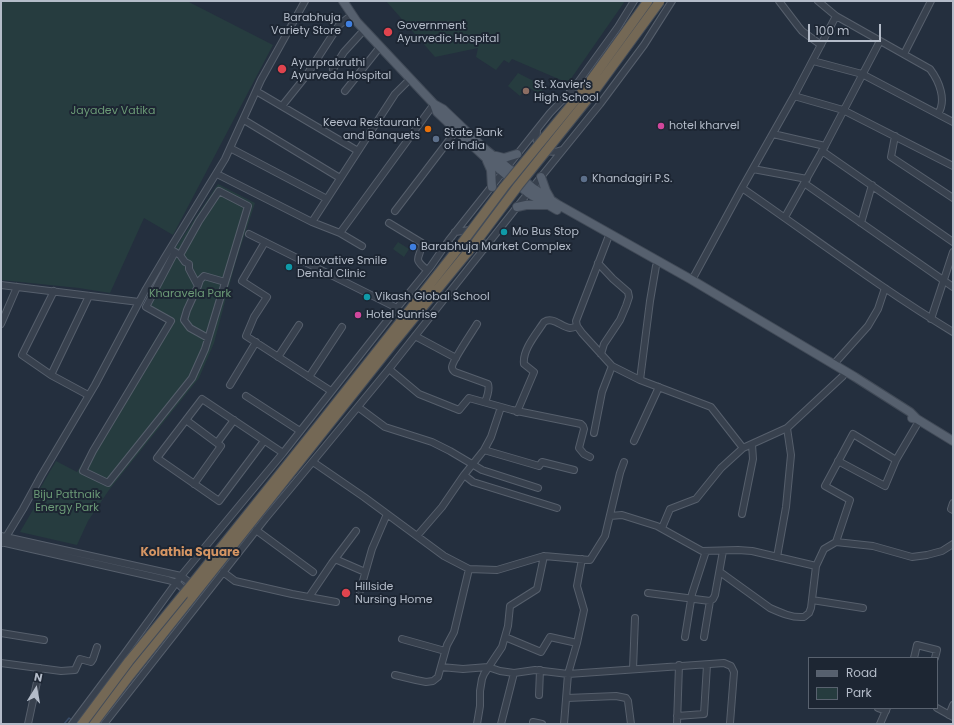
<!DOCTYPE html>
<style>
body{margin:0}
#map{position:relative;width:954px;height:725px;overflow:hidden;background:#242f3e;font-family:Poppins,sans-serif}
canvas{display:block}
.frame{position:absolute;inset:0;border:2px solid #b4bcc9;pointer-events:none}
.legend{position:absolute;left:808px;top:657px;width:130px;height:52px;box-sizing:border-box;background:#1d2633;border:1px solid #59626f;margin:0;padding:5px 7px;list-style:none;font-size:12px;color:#b4bcc9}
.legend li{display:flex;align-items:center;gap:8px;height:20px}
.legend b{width:20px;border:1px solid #59626f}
.north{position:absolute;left:16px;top:669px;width:40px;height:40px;-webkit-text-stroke:3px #1d2633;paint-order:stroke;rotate:11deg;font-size:11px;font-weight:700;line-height:16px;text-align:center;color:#b4bcc9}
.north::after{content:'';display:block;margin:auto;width:14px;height:18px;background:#b4bcc9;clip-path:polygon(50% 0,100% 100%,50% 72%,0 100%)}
.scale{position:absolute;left:808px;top:24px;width:73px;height:18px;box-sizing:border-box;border:2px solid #b4bcc9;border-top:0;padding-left:5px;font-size:12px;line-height:14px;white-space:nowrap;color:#b4bcc9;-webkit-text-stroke:3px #1d2633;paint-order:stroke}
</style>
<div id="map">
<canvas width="954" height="725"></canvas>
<div class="frame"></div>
<ul class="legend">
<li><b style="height:5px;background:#56606e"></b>Road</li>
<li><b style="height:11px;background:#263c3f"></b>Park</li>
</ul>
<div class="north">N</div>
<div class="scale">100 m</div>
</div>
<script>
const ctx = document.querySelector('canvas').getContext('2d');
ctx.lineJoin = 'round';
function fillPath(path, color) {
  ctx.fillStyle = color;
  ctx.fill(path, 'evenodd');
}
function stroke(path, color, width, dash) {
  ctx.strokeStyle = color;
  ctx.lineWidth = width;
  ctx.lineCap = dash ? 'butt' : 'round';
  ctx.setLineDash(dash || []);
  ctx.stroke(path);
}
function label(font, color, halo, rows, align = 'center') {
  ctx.font = font + ' Poppins,sans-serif';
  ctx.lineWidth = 4;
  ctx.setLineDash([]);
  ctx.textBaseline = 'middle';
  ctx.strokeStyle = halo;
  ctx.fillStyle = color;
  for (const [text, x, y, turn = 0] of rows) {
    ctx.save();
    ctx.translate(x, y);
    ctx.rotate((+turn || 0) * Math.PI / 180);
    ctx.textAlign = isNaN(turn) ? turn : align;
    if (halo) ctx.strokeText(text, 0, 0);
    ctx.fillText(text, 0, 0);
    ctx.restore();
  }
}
const green = new Path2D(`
 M1,1h186l86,44 -100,190 -29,-17 -34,75 -31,-5 -78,-8z
 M386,1h239l-57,82 -56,-24 -3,4 -5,-3 -8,10 -20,-13 2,-9 -43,9z
 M518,73l27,14 -6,7 -11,-7 -8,9 -12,-10z
 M218,184l37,19 -20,61 -21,79 -15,35 -90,112 -21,31 -11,24 -57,-13 18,-31 -4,-2 22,-38 21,11 89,-151 -24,-13 30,-55z
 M398,242l11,7 -5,8 -11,-8z`);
const stream = new Path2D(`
 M64,724l5,-6 4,3`);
const minor = new Path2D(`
 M779,1l19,25 4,5 19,14
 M818,1l18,15 94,53c9,12 17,31 8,45
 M904,54l27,-53
 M813,61l49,13 91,48
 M333,69l11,-17 20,-22
 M256,91l102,60
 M345,91l35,-44
 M794,96l49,14 110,56
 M282,106l24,-30 33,-51 13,-10
 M244,120l96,58
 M537,130c0,4 -1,8 0,13 3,10 17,10 25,7
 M773,134l52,12
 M895,136l-4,21 62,41
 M230,148l97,51
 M822,151l131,91
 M753,169l54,10
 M217,174l95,48 28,11 94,-129
 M804,183l149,104
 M742,188c70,48 138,100 211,144
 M395,211l61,-80
 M785,217l40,-71 55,-105
 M312,222l83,-128 15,-15
 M389,223l33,20c-1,16 -11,14 5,27
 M861,223l11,-38
 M455,232l15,-2 6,2 5,6 2,12
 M340,233l22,13
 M249,234l148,74
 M608,238l-32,83 1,5 5,7 30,33 28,14 71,27 32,41
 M265,242l-23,39 25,16 -13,20 -8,19 85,55
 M170,249l10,6 19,-34 20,-30 29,15 -43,143 -13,29 -84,105 -25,-12 10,-20 78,-130 -25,-14 29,-55
 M180,255l5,7 4,2v5l9,17 2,-6 4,-4 21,6
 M598,263l15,16 15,13 1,5 -3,9 -6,14 -16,24 -3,10
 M692,280l50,-92 52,-92 42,-80
 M1,285l138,17
 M198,286l-11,24 -3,10 6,8 18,10
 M54,291l-32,64 29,20 37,20
 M931,319l22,-67
 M1,324l16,-37
 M477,324c-4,7 -25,37 -25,43 0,3 1,3 3,5l33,12c2,6 -1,13 -3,18
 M415,336l41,22
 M278,357l21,-32
 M834,364l34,-38 10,-17 7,-21
 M389,369l30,25 40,16 10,-12 43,12 69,14 2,2 1,3 -5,19 5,6 6,3
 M51,375l38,-79
 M309,377l33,-50
 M640,380l10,-79 6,-35
 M230,385l26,-43
 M246,396l54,35
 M358,407l27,20 47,15 18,9 32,19 56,18
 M501,407l-10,30 -7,13 -20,25 9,7 84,26
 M517,412l17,-40 -10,-8c-2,-14 13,-31 20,-42 9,-6 17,5 26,6 3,0 5,-1 7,-2
 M186,420l35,26 -27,38
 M594,433l8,-41 10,-26
 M264,441l-45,60 -62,-43 45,-59 81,54
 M634,441l25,-54
 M217,443l17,-23
 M484,450l55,16 3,-4 32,8
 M838,461l47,25 11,-26
 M313,462l51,35 80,59 25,13 28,1 47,-14 46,4 15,-24 15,-63 4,-11
 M953,503l-2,6 2,1
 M742,514l11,-55 -1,-15
 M610,516l12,-1 35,11 45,25 36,-1 14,1 64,15 8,-17 12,-7 37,4 39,11 15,-2 15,-4 11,-7
 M662,528l8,-19 26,-10 25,-31 22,-20 44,-20
 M256,530l57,42
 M1,536l180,40 13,10
 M417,536l25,-29 22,-32
 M1,542l167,38 9,3 12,11
 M836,542l14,-42 -25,-14 28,-52 43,26 23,-39
 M1,543l5,-6 17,-28 18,-33 54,-91 51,-96 19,-32 60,-98 36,-79 44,-79
 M777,557l9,-50 5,-52 -4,-27 56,-52
 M335,559l30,13
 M582,559l-5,27 7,24 -7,33 -9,31 156,-11 7,3 3,6 -4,51
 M223,572l12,9 57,13 44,8
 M720,572l50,36c11,5 22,10 34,9l5,-4 2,-5 5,-42
 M360,591l12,-42 15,-35
 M648,593l62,8 3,-2 2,-4 8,-44
 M309,597l23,-34 24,-32
 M812,600l51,8
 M1,633l43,7
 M505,637l36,15 9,-15 27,6
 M685,637l7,-43 14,-43
 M704,637l6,-36
 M402,639l43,12
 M914,658l3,-13 20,5 -2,8
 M1,663l60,8 14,-1 5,-11 11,3 2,-3 4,-12
 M441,667l22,2 25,-2 12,4 14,2 21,-3 33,4 -4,50
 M633,669l2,-51
 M395,675l21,5 10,2 7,-1 5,-4 9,-32 7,-13 15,-63
 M539,695l1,-25
 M567,698l49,-2 10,2 2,3 3,23
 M878,708l8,3
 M937,708l16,9
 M949,715l4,-10
 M677,716l27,-2 3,-49
 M533,722l9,2
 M28,724l12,-56
 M72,724l51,-68 58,-80 102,-123 114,-145 34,-42 18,-26 101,-127 24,-25 44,-61 16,-26
 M104,724l161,-205 59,-71 65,-79 139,-176 72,-89 44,-59 28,-44
 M477,724l3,-18v-15l2,-12 2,-5 18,-27 6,-21 2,-20 27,-17 7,-33
 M501,724l13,-51
 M677,724l2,-59
 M880,724l7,-16`);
const major = new Path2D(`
 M343,1l14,21 77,82 9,5 43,41 47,38 24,16 135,76 163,97 55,35 7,7
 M434,104l3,8 49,46 42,35 29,17
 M496,156l8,2 13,-4
 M487,161l4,9 1,17
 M541,177l5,14 4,7
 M517,207l9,-2h22
 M912,418l5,1 36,22`);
const highway = new Path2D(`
 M93,724l34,-45 65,-82`);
const highwayBridge = new Path2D(`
 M192,597l199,-251 85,-104 42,-56 77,-96 65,-89
 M82,724l47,-63 67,-82 123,-154 134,-170 51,-68 82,-100 62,-86`);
const markers = [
 [349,24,4,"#3f7fe0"],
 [388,32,5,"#e0444e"],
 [282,69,5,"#e0444e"],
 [526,91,4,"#8d6e63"],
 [661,126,4,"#d1479c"],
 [428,129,4,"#e8710a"],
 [436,139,4,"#5c6f8a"],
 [584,179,4,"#5c6f8a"],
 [504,232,4,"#0f9aa8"],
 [413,247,4,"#3f7fe0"],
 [289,267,4,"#0f9aa8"],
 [367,297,4,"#0f9aa8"],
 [358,315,4,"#d1479c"],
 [346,593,5,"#e0444e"]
];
const poiNames = [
 ["Barabhuja",341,18,"right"],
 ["Variety Store",341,31,"right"],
 ["Government",397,26],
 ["Ayurvedic Hospital",397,39],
 ["Ayurprakruthi",291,63],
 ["Ayurveda Hospital",291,76],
 ["St. Xavier's",534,85],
 ["High School",534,98],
 ["Keeva Restaurant",420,123,"right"],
 ["and Banquets",420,136,"right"],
 ["hotel kharvel",669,126],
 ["State Bank",444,133],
 ["of India",444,146],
 ["Khandagiri P.S.",592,179],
 ["Mo Bus Stop",512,232],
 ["Barabhuja Market Complex",421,247],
 ["Innovative Smile",297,261],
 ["Dental Clinic",297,274],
 ["Vikash Global School",375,297],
 ["Hotel Sunrise",366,315],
 ["Hillside",355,587],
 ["Nursing Home",355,600]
];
const parkNames = [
 ["Jayadev Vatika",113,111],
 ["Kharavela Park",190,294],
 ["Biju Pattnaik",67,495],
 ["Energy Park",67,508]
];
const neighbourhoodNames = [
 ["Kolathia Square",190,553]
];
fillPath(green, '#263c3f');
stroke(stream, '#394c67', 1.5);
stroke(minor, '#565f6c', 8);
stroke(major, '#414a57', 10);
stroke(highway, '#434c59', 11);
stroke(minor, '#38414e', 6);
stroke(major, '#56606e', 8);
stroke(highway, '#746855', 9);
stroke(highwayBridge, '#434c59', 11, []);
stroke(highwayBridge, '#746855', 9);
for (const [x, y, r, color] of markers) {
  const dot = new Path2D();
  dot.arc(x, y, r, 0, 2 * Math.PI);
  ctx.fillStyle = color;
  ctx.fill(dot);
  stroke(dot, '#1d2633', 1.5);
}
label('11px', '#b4bcc9', '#1d2633', poiNames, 'left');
label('11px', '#6b9a76', '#1d2633', parkNames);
label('bold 12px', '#d59563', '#1d2633', neighbourhoodNames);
</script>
